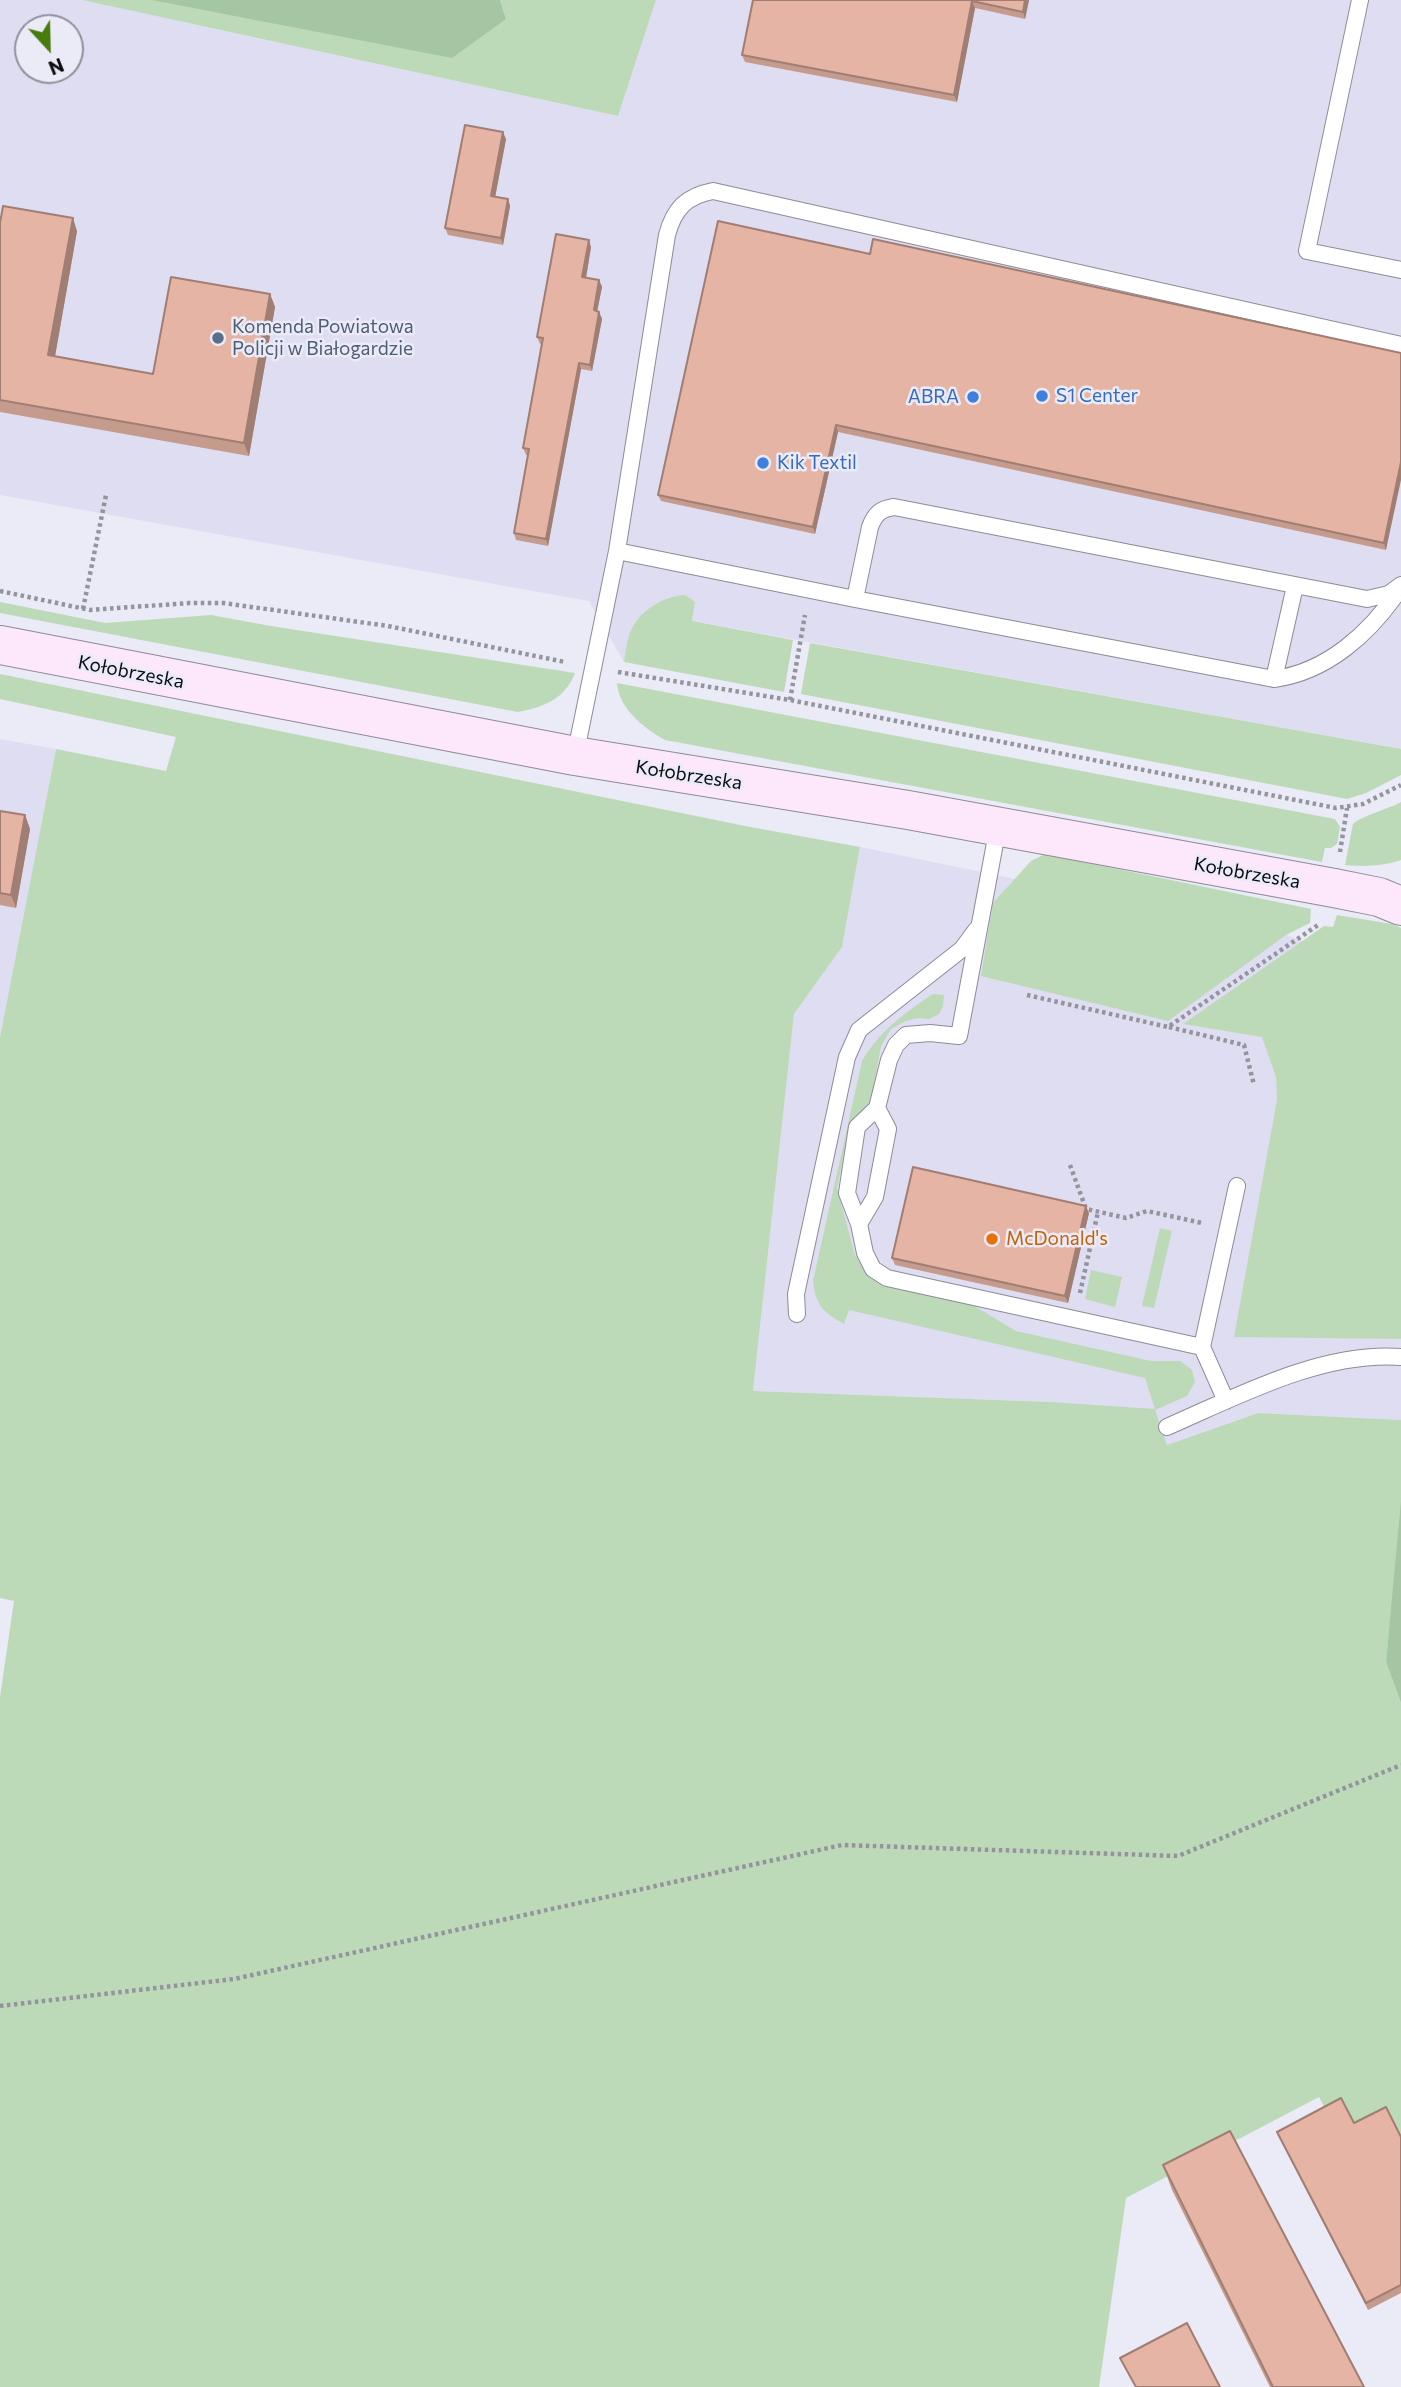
<!DOCTYPE html>
<meta charset="utf-8">
<style>
body{margin:0}
#map{position:relative;width:1401px;height:2387px;overflow:hidden;background:#ebeaf7;font-family:Commissioner,sans-serif}
canvas{display:block}
.north{position:absolute;left:14px;top:14px;width:70px;height:70px;box-sizing:border-box;background:#ebeaf7;border:2px solid #92919b;border-radius:50%;rotate:158deg;font-size:19px;font-weight:700;line-height:28px;text-align:center;color:#0c0c10}
.north::after{content:'';display:block;margin:auto;width:24px;height:32px;background:#477b0c;clip-path:polygon(50% 0,100% 100%,50% 72%,0 100%)}
</style>
<div id="map">
<canvas width="1401" height="2387"></canvas>
<div class="north">N</div>
</div>
<script>
const ctx = document.querySelector('canvas').getContext('2d');
ctx.lineJoin = 'round';
function fillPath(path, color) {
  ctx.fillStyle = color;
  ctx.fill(path, 'evenodd');
}
function stroke(path, color, width, dash) {
  ctx.strokeStyle = color;
  ctx.lineWidth = width;
  ctx.lineCap = dash ? 'butt' : 'round';
  ctx.setLineDash(dash || []);
  ctx.stroke(path);
}
function label(font, color, halo, rows, align = 'center') {
  ctx.font = font + ' Commissioner,sans-serif';
  ctx.lineWidth = 5;
  ctx.setLineDash([]);
  ctx.textBaseline = 'middle';
  ctx.strokeStyle = halo;
  ctx.fillStyle = color;
  for (const [text, x, y, turn = 0] of rows) {
    ctx.save();
    ctx.translate(x, y);
    ctx.rotate((+turn || 0) * Math.PI / 180);
    ctx.textAlign = isNaN(turn) ? turn : align;
    if (halo) ctx.strokeText(text, 0, 0);
    ctx.fillText(text, 0, 0);
    ctx.restore();
  }
}
const built = new Path2D(`
 M0,0h82l536,116 38,-116h745v749l-709,-128 3,-19 -18,-6 -23,9 -17,16 -6,8 -7,33 -35,-61 -589,-106zM28,28h42v42h-42z
 M0,739l56,10 -56,288z
 M860,847l427,88 15,6 99,69v410l-143,-7 -91,32 -116,-43 -298,-11 41,-377 48,-67z`);
const green = new Path2D(`
 M82,0h70l354,19 -6,-19h156l-38,116z
 M685,595l10,7 -3,19 101,19 -9,52 -160,-30c2,-11 3,-25 8,-34 10,-19 33,-32 53,-33z
 M0,602l105,21 106,-8 60,11 304,47c-10,26 -31,34 -57,39l-518,-99z
 M810,643l591,106v26l-35,18 -19,6 -546,-105z
 M0,674l745,152 115,21 -18,100 -48,67 -41,377 298,11 104,7 -10,-31 -296,-68 -5,14c-21,-12 -28,-18 -31,-43l49,-220c18,-30 42,-48 71,-67l11,1 -1,11 -4,8 -10,5 -11,-1 -12,3 -15,8 -10,17 -10,54 -20,25 -14,63 18,67 10,17 18,13 88,19 45,27 135,30h29l12,9 3,12 -8,14 -32,14 12,35 91,-32 143,7v103l-15,139 15,41v549l-82,-155 -193,101 -27,189h-1099v-690l14,-96 -14,-3v-561l56,-288 110,22 10,-34 -176,-38z
 M617,683l718,136 5,8 -3,17 -6,4h-6l-3,14 -657,-122c-21,-12 -46,-31 -48,-57z
 M1401,802v58c-19,6 -35,7 -56,5l8,-41c8,-8 36,-15 48,-22z
 M1045,854l266,55 -1,14 -24,12 -118,86 -187,-45 12,-73 38,-42z
 M1337,915l55,9 9,4v411l-167,-2 43,-237 -1,-23 -14,-40 -79,-13 141,-98 9,1z
 M1160,1228l12,3 -18,77 -12,-2z
 M1091,1270l31,7 -7,30 -30,-8z`);
const forest = new Path2D(`
 M152,0h348l6,19 -54,39z
 M1401,1501v202l-15,-41z`);
const path = new Path2D(`
 M0,591l90,19 99,-7h34l165,23 177,36
 M83,609l23,-114
 M618,672l172,28 546,108 27,-4 38,-19
 M790,700l15,-85
 M1340,852l7,-44
 M1027,995l141,32 150,-102
 M1169,1027l75,18 10,40
 M1070,1165l16,44
 M1082,1208l44,10 21,-7 55,12
 M1080,1293l18,-81
 M0,2006l234,-27 608,-134 336,11 223,-91`);
const lane = new Path2D(`
 M1360,0l-53,251 94,19
 M617,551l238,48 15,-72c5,-13 10,-18 24,-20l473,92 22,-5 12,-9
 M855,599l419,80 21,-93
 M1274,679c53,-7 96,-46 125,-89
 M575,756l42,-205 50,-316c7,-26 19,-39 46,-44l688,154
 M998,827l-39,209 -29,-3 -24,2 -10,10 -7,15 -12,48 -20,19 -10,66 12,31 6,29 8,16 14,9 315,69
 M859,1224l16,-27 13,-68 -11,-21
 M797,1314l-1,-20 51,-237 12,-27 103,-81 14,-19
 M1226,1401l-24,-54 35,-161
 M1167,1427c71,-31 155,-76 234,-70`);
const secondary = new Path2D(`
 M0,645l575,111 333,54 426,78 45,9 22,9`);
const wall = new Path2D(`
 M753,0h276l-4,19 -50,-11 -18,94 -212,-40 -3,-7z
 M506,139l-11,58 13,2 2,7 -7,39 -55,-10 -3,-7z
 M0,223l77,8 -22,125 98,18 117,-80 5,13 -26,149 -249,-44z
 M591,247l-5,30 13,3 3,7 -5,24 2,1 3,7 -10,52 -11,-2 -33,177 -32,-6 -2,-7 14,-78h-2l-3,-7 19,-104h-2l-3,-7z
 M870,254l531,99 -15,197 -548,-118 -23,102 -154,-33 -3,-6z
 M0,811l25,4 5,14 -14,79 -16,-3z
 M1089,1213l-21,90 -173,-38 -3,-7z
 M1354,2123l47,14v156l-33,17 -88,-171 -3,-7z
 M1163,2165l201,222h-94l-98,-197z`);
const shadedWall = new Path2D(`
 M1025,0h4l-4,19 -2,-7z
 M972,1l3,7 -18,94 -3,-7z
 M503,132l3,7 -12,64 -3,-7z
 M508,199l2,7 -7,39 -2,-7z
 M73,218l4,13 -24,137 -5,-13z
 M589,240l2,7 -6,37 -3,-7z
 M599,280l3,7 -6,30 -2,-7z
 M270,294l5,13 -26,149 -5,-13z
 M599,312l3,7 -10,52 -2,-6z
 M579,363l2,6 -33,177 -2,-7z
 M836,425l2,7 -23,102 -2,-7z
 M1401,462v18l-15,70 -2,-7z
 M25,815l5,14 -14,79 -5,-13z
 M1086,1206l3,7 -21,90 -3,-7z`);
const building = new Path2D(`
 M753,0h272l-2,12 -51,-11 -18,94 -212,-40z
 M465,125l38,7 -12,64 17,3 -7,39 -56,-10z
 M3,206l70,12 -25,137 105,19 18,-97 99,17 -26,149 -244,-43v-177z
 M718,221l152,33 3,-15 528,114v109l-17,81 -548,-118 -23,102 -155,-32z
 M556,234l33,6 -7,37 17,3 -5,30 5,2 -9,53 -11,-2 -33,176 -32,-6 15,-84 -6,-1 20,-110 -6,-1z
 M0,811l25,4 -14,80 -11,-2z
 M913,1167l173,39 -21,90 -173,-38z
 M1341,2098l13,25 32,-16 15,30v148l-35,18 -89,-171z
 M1230,2131l134,256h-91l-110,-222z
 M1187,2323l33,64h-84l-16,-29z`);
const markers = [
 [218,338,7,"#5c6f8a"],
 [1042,396,7,"#3f7fe0"],
 [973,397,7,"#3f7fe0"],
 [763,463,7,"#3f7fe0"],
 [992,1239,7,"#e8710a"]
];
const serviceNames = [
 ["Komenda Powiatowa",232,327],
 ["Policji w Białogardzie",232,349]
];
const shopNames = [
 ["S1 Center",1056,396],
 ["ABRA",959,397,"right"],
 ["Kik Textil",777,463]
];
const streetNames = [
 ["Kołobrzeska",131,672,11],
 ["Kołobrzeska",689,775,9],
 ["Kołobrzeska",1247,873,10]
];
const foodNames = [
 ["McDonald's",1006,1239]
];
fillPath(built, '#dfddf1');
fillPath(green, '#bcdab8');
fillPath(forest, '#a5c6a2');
stroke(lane, '#8d8b97', 18);
stroke(secondary, '#8d8b97', 40);
stroke(path, '#94949d', 4.5, [3.5, 3.5]);
stroke(lane, '#fff', 16);
stroke(secondary, '#fde7fa', 38);
fillPath(wall, '#c59b8d');
fillPath(shadedWall, '#a07e73');
fillPath(building, '#e5b4a4');
stroke(building, '#a07e73', 2);
for (const [x, y, r, color] of markers) {
  const dot = new Path2D();
  dot.arc(x, y, r, 0, 2 * Math.PI);
  ctx.fillStyle = color;
  ctx.fill(dot);
  stroke(dot, '#ebeaf7', 2.5);
}
label('19px', '#4e5e75', '#ebeaf7', serviceNames, 'left');
label('19px', '#366cbe', '#ebeaf7', shopNames, 'left');
label('19px', '#0c0c10', '#ebeaf7', streetNames);
label('19px', '#c56008', '#ebeaf7', foodNames, 'left');
</script>
